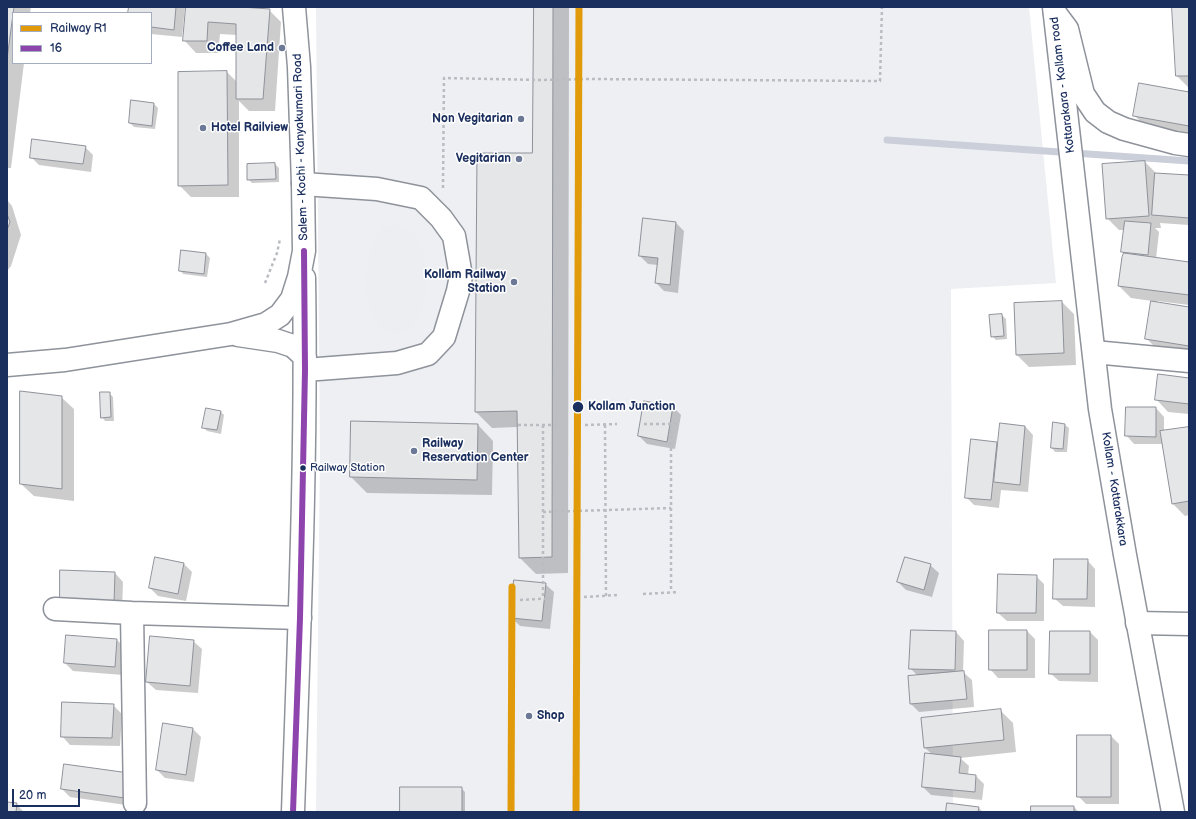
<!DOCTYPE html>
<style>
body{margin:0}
#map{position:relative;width:1196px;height:819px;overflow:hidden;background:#fff;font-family:"Balsamiq Sans",sans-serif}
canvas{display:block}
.frame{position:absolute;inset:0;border:8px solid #1b2f5e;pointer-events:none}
.legend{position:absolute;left:12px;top:12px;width:140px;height:52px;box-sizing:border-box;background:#fff;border:1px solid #a4acbf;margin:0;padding:5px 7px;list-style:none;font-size:12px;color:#1b2f5e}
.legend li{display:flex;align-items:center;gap:8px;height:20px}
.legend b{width:20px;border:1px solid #a4acbf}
.scale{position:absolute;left:12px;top:789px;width:68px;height:18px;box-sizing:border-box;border:2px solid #1b2f5e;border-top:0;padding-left:5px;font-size:12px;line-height:14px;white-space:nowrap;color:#1b2f5e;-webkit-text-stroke:3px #fff;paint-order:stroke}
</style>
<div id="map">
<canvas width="1196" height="819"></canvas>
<div class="frame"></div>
<ul class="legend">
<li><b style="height:5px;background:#e19a09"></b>Railway R1</li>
<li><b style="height:5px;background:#8e44ad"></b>16</li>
</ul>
<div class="scale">20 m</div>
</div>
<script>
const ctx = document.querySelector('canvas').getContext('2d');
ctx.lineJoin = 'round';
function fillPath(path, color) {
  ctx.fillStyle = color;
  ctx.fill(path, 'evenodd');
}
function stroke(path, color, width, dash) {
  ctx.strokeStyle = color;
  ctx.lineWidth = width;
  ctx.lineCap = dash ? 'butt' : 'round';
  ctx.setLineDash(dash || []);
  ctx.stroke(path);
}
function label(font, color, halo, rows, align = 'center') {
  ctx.font = font + ' "Balsamiq Sans",sans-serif';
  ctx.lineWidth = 3;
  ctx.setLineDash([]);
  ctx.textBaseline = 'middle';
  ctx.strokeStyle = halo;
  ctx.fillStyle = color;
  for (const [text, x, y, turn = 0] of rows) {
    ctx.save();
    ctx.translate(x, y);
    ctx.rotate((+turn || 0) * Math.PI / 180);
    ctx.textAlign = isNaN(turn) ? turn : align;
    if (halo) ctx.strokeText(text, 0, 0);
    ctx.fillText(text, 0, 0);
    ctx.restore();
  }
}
const built = new Path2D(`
 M316,7h713l27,276 -105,6 2,523h-637l4,-361z`);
const green = new Path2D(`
 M397,224c8,4 15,7 20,14 14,21 12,70 -5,89 -2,2 -4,5 -7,6 -9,3 -15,0 -24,-3 -4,-8 -9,-16 -12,-25 -6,-17 -1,-64 13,-77 4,-3 11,-3 15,-4z`);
const shadow = new Path2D(`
 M7,7h24l-1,6h-17v50h11l-13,105h-4z
 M130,7h55l-3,30 -31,-3v-21h-22z
 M187,7h43l39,3 12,12 -6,89h-26l-10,-10v96h-48l-12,-12 48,-113 10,10v-47l-17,-1 -2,19h-22l-12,-13z
 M535,7h34l-1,566 -32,1 -16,-16 -2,-131 -26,1 -16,-16 57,-258z
 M1173,7h16v81l-12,-12z
 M1189,93v43l-42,-8 -12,-12z
 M154,104l4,4 -3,21 -21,-2 -4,-4z
 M85,147l8,8 -2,17 -52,-7 -8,-8z
 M1145,162l12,12 32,2v49l-29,-2 1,5h-6l4,4 -3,27 33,4v42l-32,-4v2l32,5v48l-30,-5 -13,-13 6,-37 -21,-3 -12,-12 6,-32 -3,-2 3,-22h-6l-12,-12z
 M275,164l4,4v14l-27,1 -4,-4z
 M7,200l5,6 9,29 -10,31 -4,5z
 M643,219l33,4 8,8 -6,62 -14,-2 -8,-8 2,-18 -10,-1 -8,-8z
 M206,254l4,4 -3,19 -24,-3 -3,-4z
 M1062,302l12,12 2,51 -47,2 -12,-12 -2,-51z
 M1002,315l4,4 1,20 -11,1 -4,-4z
 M1189,379v35l-21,-2 -12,-13z
 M109,393l4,4 1,24h-9l-3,-4z
 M61,397l13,12v92l-40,-5 -13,-12z
 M645,402l28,5 8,8 -6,34 -28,-5 -8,-8z
 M1156,408l8,9v15l25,-4v87l-4,1 -12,-12 -10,-60h-29l-8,-9z
 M220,411l4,4 -3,19 -14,-3 -4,-4z
 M478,425l15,16 -1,54 -125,-2 -16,-16z
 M1065,425l4,3 -2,24h-12l-3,-4z
 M1025,426l8,9 -5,57 -27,-2 -2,18 -25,-3 -8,-8 6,-57 27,3z
 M1087,560l8,9v38l-32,-1 -9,-8z
 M184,564l8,8 -6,29 -28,-5 -8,-8z
 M930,565l9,8 -7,24 -26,-7 -8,-8z
 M115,573l8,9 -1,30 -53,-1z
 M1036,576l8,8v37h-37l-9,-8z
 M515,581l30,3 9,8 -4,37 -30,-3 -8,-8z
 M1027,631l8,8v39h-37l-8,-9z
 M956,632l8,9 -1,31 9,8 2,27 -55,5 -8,-8 7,-28 -8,-8z
 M1090,632l8,8v42l-39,-1 -9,-8z
 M117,640l8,8 -2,27 -50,-4 -8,-8z
 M193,641l9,8 -4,44 -42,-3 -9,-8z
 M113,705l9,9 -2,32 -50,-1 -8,-9z
 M1000,710l13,13 3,29 -56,6 9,8 -1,9 8,1 8,8 -2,16 -51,-5 -8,-8 10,-32 -8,-7z
 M193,729l8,8 -7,45 -29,-4 -8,-8z
 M1111,736l8,8v60h-33l-8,-8z
 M128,774l5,32 -63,-9 -8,-8z
 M461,788l4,4v20h-64z
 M7,803l9,1 8,8h-17z
 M1074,807l5,5h-47z
 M979,808l4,4h-36z`);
const stream = new Path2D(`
 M887,140l302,21`);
const building = new Path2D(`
 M7,7h7l-7,52z
 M129,7h47l-2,23 -23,-3v-14h-23z
 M186,7h55l29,2 -7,90h-27v-75l-28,-2 -1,19h-24z
 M534,7h19l-1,550 -33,1 -2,-147 -42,1 2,-259h55z
 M1172,7h17v69h-13z
 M227,71l1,114 -50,1v-114z
 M1139,83l50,9v34l-56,-10z
 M131,100l23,3 -2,23 -23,-3z
 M32,139l54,7 -3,18 -53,-6z
 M1145,161l4,55 -43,3 -4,-55z
 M275,163l1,16 -29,1v-16z
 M1155,173l34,2v43l-37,-3z
 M7,214l3,8 -3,8z
 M643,218l33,4 -6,63 -15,-2 3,-25 -19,-2z
 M1125,221l26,2 -3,32 -27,-3z
 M181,250l25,3 -2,21 -25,-3z
 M1124,253l65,9v33l-71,-9 4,-29z
 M1062,301l2,52 -48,2 -2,-52z
 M1151,301l38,6v39l-44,-7z
 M1002,314l2,22 -13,1 -2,-22z
 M1158,374l31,4v26l-34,-4z
 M20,391l42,5v93l-42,-5z
 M100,392h10l1,25 -10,1z
 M644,401l29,5 -6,36 -29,-6z
 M1126,407h30v30l-31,-1z
 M206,408l15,3 -4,19 -15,-2z
 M351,421l127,3 -1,56 -127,-3z
 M1053,422l12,2 -2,25 -12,-1z
 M1000,423l25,3 -5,59 -26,-3z
 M1189,427v74l-17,3 -12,-73z
 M971,439l26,3 -6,58 -26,-2z
 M155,557l29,6 -6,31 -29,-6z
 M905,557l26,7 -7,26 -27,-8z
 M1054,559h34l-1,40h-34z
 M60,570l55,2 -1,32 -54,-1z
 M998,574l39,1 -1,38h-39z
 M514,580l32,3 -4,38 -31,-3z
 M911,630l45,1 -1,39 -46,-1z
 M989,630h38v40h-38z
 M1050,631h40v43h-41z
 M66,635l51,4 -2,28 -51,-4z
 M150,636l44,4 -4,46 -44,-4z
 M964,671l3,28 -57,5 -2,-28z
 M62,702l52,2 -2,34 -51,-1z
 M1001,709l3,31 -80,8 -3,-30z
 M163,723l30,5 -7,47 -30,-5z
 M1077,735h34v62h-34z
 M925,753l36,4 -2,16 17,2 -1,17 -53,-5z
 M64,764l65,9 -4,25 -64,-9z
 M400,787h62v25h-62z
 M7,802l10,1 -1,9h-9z
 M947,803l32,4 -1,5h-32z
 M1031,806h43v6h-43z`);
const path = new Path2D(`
 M443,188l1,-110 95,2 52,-1 289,2 2,-74
 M265,283l12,-30 3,-14
 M644,424h35
 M671,424v168
 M518,425h38
 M543,425v174
 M585,425l32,-1
 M605,425l1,171
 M543,512l128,-4
 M643,594l36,-2
 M584,597l33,-2
 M520,600l36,-2`);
const minor = new Path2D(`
 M1055,13l12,16 16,65 12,18 13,10 16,7 51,14 14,2
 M303,184l74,5 44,9 20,20 13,18 7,40 -3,15 -14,46 -16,17 -31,9 -92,7
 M1094,352l95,9
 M55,609l77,4 168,5
 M132,613l3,190
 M1137,623l52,1`);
const major = new Path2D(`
 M1054,7l46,402 25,146 48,257
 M238,335l40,6 15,5 12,11
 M7,365l58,-5 166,-26 35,-10 14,-9 12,-16 7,-22 5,-26 -1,-67 -4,-117 -5,-60
 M293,812c6,-178 14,-356 11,-534`);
const rail = new Path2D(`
 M511,812l1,-225`);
const bus1 = new Path2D(`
 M293,812l7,-194 5,-248 -1,-119`);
const rail1 = new Path2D(`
 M511,812l1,-225
 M576,812l3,-805`);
const markers = [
 [282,48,4,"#6b7896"],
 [521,119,4,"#6b7896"],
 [203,128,4,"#6b7896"],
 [519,159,4,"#6b7896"],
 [514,282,4,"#6b7896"],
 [578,407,6,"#1b2f5e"],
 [414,451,4,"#6b7896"],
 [303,468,3.5,"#1b2f5e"],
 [529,716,4,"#6b7896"]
];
const busNames = [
 ["Railway Station",310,468]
];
const poiNames = [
 ["Coffee Land",274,48],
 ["Non Vegitarian",513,119],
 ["Hotel Railview",211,128,"left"],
 ["Vegitarian",511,159],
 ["Kollam Railway",506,275],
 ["Station",506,289],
 ["Railway",422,444,"left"],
 ["Reservation Center",422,458,"left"],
 ["Shop",537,716,"left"]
];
const streetNames = [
 ["Kottarakara - Kollam road",1063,85,-97],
 ["Salem - Kochi - Kanyakumari Road",301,147,-92],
 ["Kollam - Kottarakkara",1114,489,81]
];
const stopNames = [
 ["Kollam Junction",588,407]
];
fillPath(built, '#edeff3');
fillPath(green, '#edeef2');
fillPath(shadow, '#0003');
stroke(stream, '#cbcfda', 7);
fillPath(building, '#e5e6e8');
stroke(building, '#8e929a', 1);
stroke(minor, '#8e929a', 25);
stroke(major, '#8e929a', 25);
stroke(path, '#b9bcc1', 2.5, [3, 3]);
stroke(minor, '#fff', 22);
stroke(major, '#fff', 22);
stroke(rail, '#b9bcc1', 4.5);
stroke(rail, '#fff', 3, [9]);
stroke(bus1, '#8e44ad', 6);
stroke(rail1, '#e19a09', 7);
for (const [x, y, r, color] of markers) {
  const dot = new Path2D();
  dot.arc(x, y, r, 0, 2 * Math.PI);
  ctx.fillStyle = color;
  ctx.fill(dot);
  stroke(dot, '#fff', 1.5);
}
label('11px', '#1b2f5e', '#fff', busNames, 'left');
label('bold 12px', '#1b2f5e', '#fff', poiNames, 'right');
label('12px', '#1b2f5e', '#fff', streetNames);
label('bold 12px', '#1b2f5e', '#fff', stopNames, 'left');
</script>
